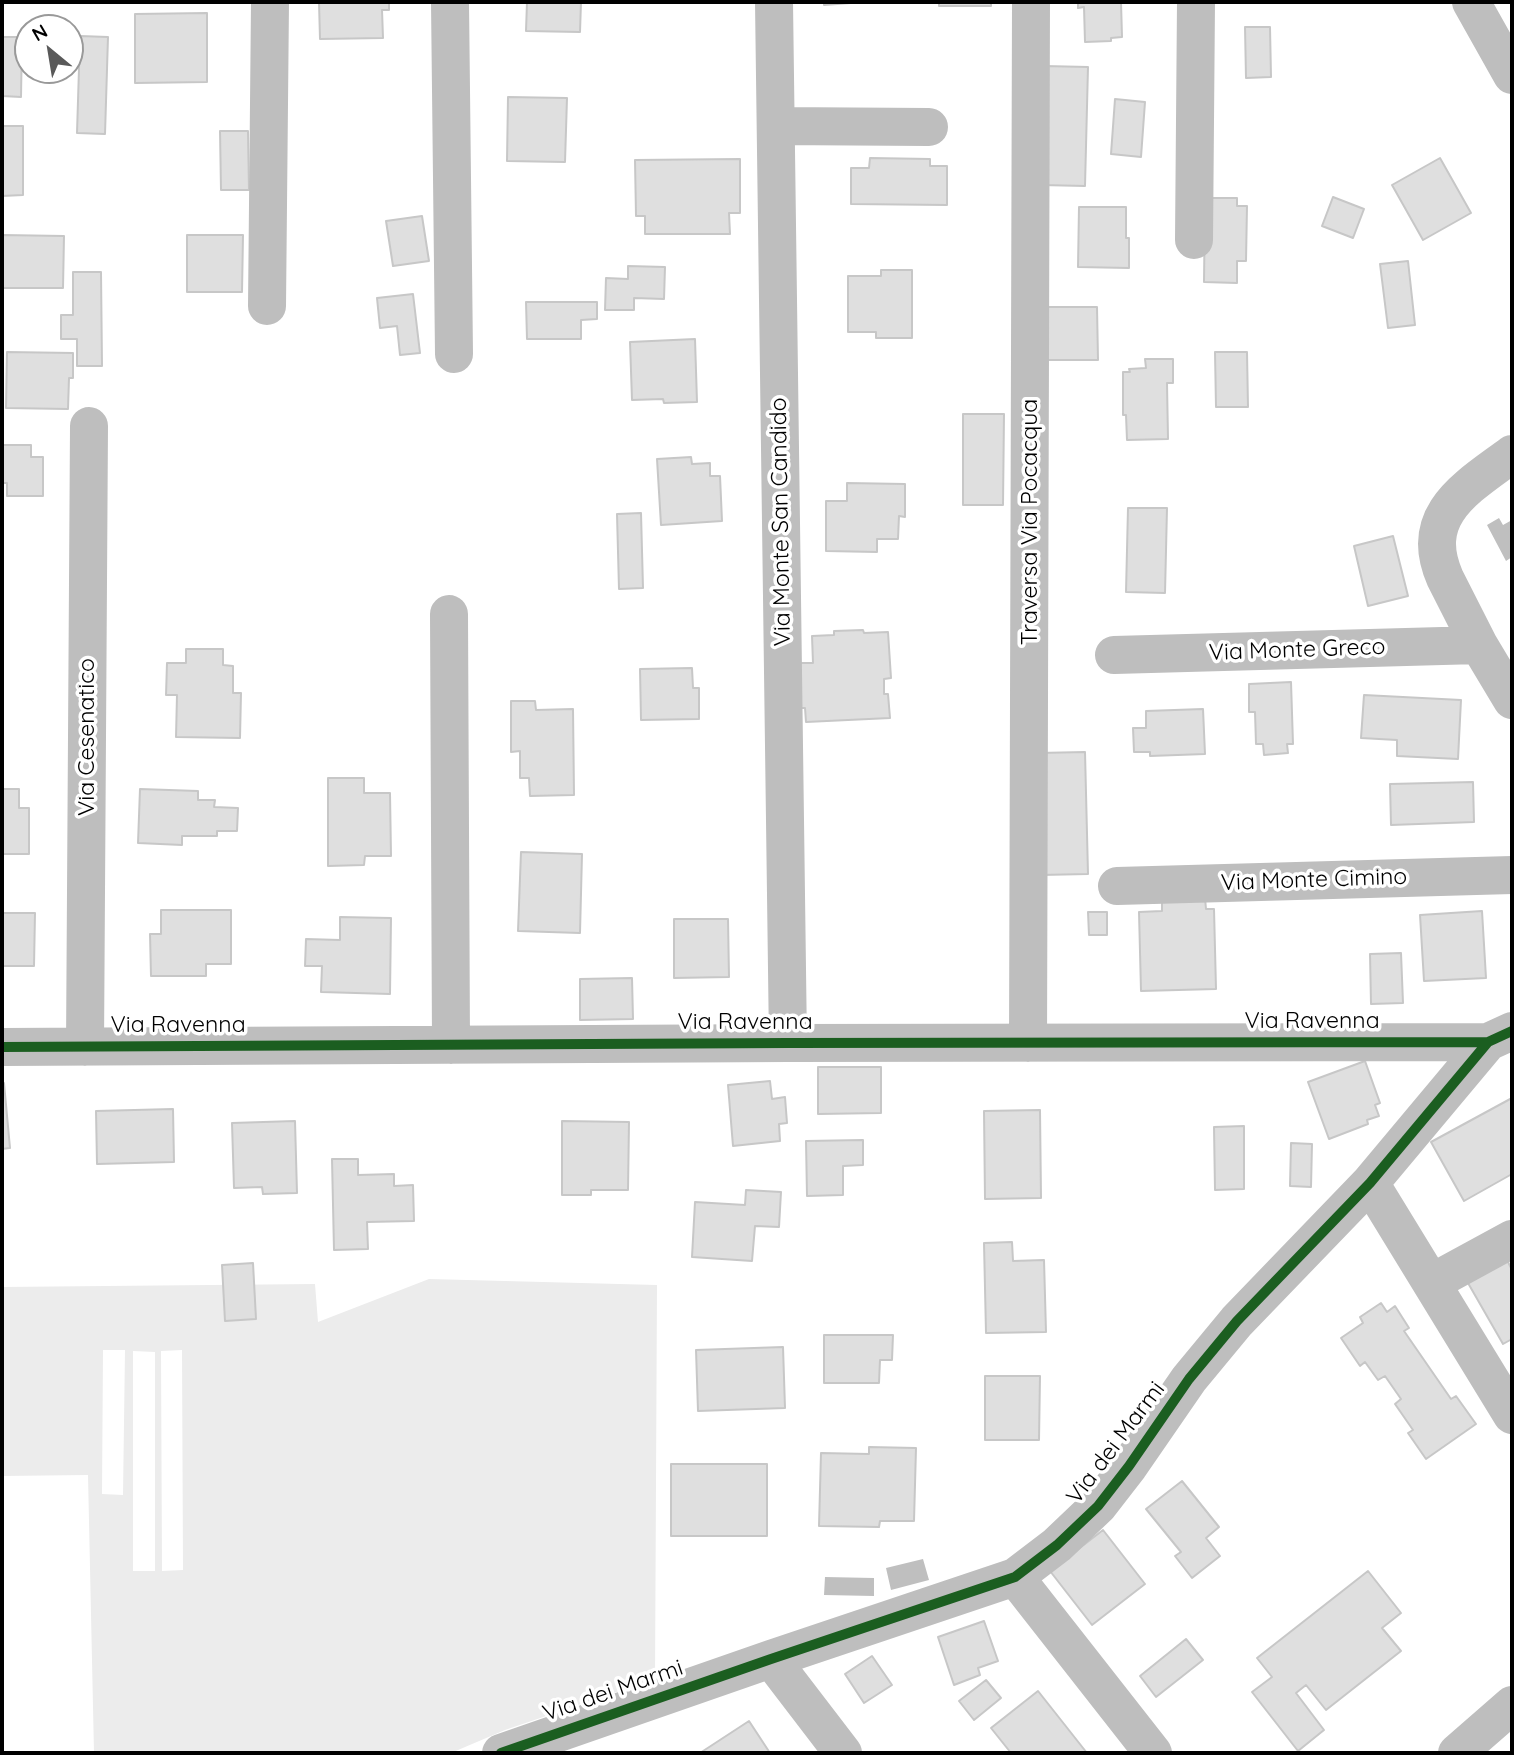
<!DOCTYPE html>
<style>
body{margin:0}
#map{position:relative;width:1514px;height:1755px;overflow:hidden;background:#fff;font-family:Quicksand,sans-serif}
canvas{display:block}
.frame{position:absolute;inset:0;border:4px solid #000;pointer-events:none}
.north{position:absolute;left:14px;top:14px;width:70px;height:70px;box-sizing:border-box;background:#fff;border:2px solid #999;border-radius:50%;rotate:330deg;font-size:19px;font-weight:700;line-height:28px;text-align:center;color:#000}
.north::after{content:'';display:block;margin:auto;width:24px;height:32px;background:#595959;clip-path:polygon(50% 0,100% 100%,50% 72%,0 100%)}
</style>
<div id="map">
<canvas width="1514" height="1755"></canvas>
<div class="frame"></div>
<div class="north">N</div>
</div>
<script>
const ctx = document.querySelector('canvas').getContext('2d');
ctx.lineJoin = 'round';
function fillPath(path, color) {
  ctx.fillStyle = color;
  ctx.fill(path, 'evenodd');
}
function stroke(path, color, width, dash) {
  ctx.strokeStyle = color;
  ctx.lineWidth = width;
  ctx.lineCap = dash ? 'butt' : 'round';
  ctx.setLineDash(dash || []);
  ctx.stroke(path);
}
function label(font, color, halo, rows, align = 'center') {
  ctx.font = font + ' Quicksand,sans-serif';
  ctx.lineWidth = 7;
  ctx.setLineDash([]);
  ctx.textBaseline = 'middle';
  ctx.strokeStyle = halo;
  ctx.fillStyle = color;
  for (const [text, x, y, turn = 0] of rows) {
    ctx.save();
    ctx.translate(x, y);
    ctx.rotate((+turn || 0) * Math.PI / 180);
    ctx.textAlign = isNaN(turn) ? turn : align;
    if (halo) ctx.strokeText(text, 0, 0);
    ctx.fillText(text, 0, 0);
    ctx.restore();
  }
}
const green = new Path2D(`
 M429,1279l228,6 -2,394 -150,51 -54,23h-357l-6,-278 -86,1v-189l313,-3 3,38zM103,1350h22l-2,145 -21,-1zM182,1350l1,220 -21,1 -1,-220zM133,1351l22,1v219h-22z`);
const water = new Path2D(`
 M1499,518l4,7 9,-5v37l-6,4 -19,-36z
 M923,1559l6,21 -38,10 -5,-22z
 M825,1577l49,1v18l-50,-1z`);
const building = new Path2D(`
 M319,2h70v8h-7l1,28 -63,1z
 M527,2h54l-1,30 -54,-1z
 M824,2h40l-40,3z
 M939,2h52v4h-52z
 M1078,2h43l1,35 -11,1v3l-26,1 -1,-35 -6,1z
 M207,13v69l-72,1v-69z
 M1245,27h25l1,50 -25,1z
 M80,36l28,1 -3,97 -28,-1z
 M2,37h20l-1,60 -19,-1z
 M1044,66l44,1 -3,119 -44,-1z
 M508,97l59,1 -2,64 -58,-1z
 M1115,99l30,3 -4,55 -30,-3z
 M2,126h21v69l-21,1z
 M220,131h28l1,59h-28z
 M870,158l60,1v7h17v39l-96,-1v-36h18z
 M1440,158l31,55 -48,27 -31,-55z
 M740,159v54h-11l1,21h-85v-18h-9l-1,-56z
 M1333,197l31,12 -11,29 -31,-12z
 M1205,198h32v8h10l-1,55h-9v22l-33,-1z
 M1079,207h47v31h3v30l-51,-1z
 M422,216l7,45 -36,5 -7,-45z
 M2,235l62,1 -1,52h-61z
 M187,235h56l-1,57h-55z
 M1408,261l7,64 -27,3 -8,-64z
 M628,266l37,1 -1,32 -30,-1v12h-29l1,-32 22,1z
 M881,270h31v68h-36v-6h-28v-56h33z
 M73,272h28l1,94h-25v-27h-16v-24h12z
 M413,294l7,59 -20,2 -3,-29 -17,2 -3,-30z
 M526,302h71v17l-16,1v19h-54z
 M1041,307h56l1,53h-56z
 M695,339l2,63 -33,1 -1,-4 -31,1 -2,-58z
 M7,352l66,1v25h-4l-1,31 -62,-1z
 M1215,352h32l1,55h-32z
 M1145,359h28v24h-6l1,56 -41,1 -1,-25h-3v-43h7l-1,-3 17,-1z
 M963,414h41l-1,91h-40z
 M2,445h29v12h12v39h-36v-13h-5z
 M691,457l1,7 18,-1v13h10l2,45 -61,4 -4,-66z
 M847,483l58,1v33l-6,-1 -1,23h-21v13l-51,-1v-50h21z
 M1128,508h39l-2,85 -39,-1z
 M641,513l2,75 -24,1 -2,-75z
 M1393,536l15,60 -40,10 -14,-60z
 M863,630l1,3 24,-1 3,46 -7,1v15h4l2,24 -84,4 -1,-14h-4l-2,-45h14l-1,-27 22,-1v-4z
 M186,649h37v16l10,1v27h8l-1,45 -64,-1 1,-42h-11l1,-32h19z
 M692,668l1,20h6v31l-58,1 -1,-51z
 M1291,682l2,62h-6l1,9 -24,2 -1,-11h-7l-1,-32h-6v-28z
 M1364,695l97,5 -3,59 -61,-3v-16l-36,-2z
 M511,701h24l1,9 37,-1 1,86 -44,1 -1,-18h-9v-27l-9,1z
 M1203,709l2,45 -55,2v-4h-16l-1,-24h13v-17z
 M1085,752l3,122 -48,1 -2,-122z
 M328,778h36v15h26l1,63h-26l-1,9 -36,1z
 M1473,782l1,40 -83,3 -1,-41z
 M2,789h17v19h10v46h-27z
 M140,789l58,2v9h17l-1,7 24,1 -1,23h-20v5h-35v9l-44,-2z
 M521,852l61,2 -2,79 -62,-2z
 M1205,898l1,11h8l2,80 -75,2 -2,-79 23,-1v-12z
 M161,910h70v54h-25v12h-55l-1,-42h11z
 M1482,911l4,67 -62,3 -4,-66z
 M1088,912h19v23h-18z
 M2,913h33l-1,53h-32z
 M340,917l51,1 -1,76 -69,-2 1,-26h-17l1,-27 34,1z
 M674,919h54l1,58 -55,1z
 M1401,953l2,50 -32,1 -1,-50z
 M632,978l1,41 -53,1v-41z
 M1365,1061l15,42 -5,2 4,11 -12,4 1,4 -39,15 -21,-57z
 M818,1067h63v46l-63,1z
 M770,1081l2,18 13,-2 2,26 -8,1 1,17 -47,5 -5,-61z
 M2,1083h2l6,65 -8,1z
 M1512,1098v76l-48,27 -33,-59z
 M173,1109l1,53 -77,2 -1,-53z
 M1040,1110l1,88 -56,1 -1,-88z
 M295,1121l2,72 -34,1 -1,-7 -28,1 -2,-65z
 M562,1121l67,1 -1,68h-37v5h-29z
 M1244,1126v63l-29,1 -1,-63z
 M863,1140v25l-20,1v29l-36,1 -1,-55z
 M1291,1143l21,1 -1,43 -21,-1z
 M332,1159h26v16l36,-1v12l19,-1 1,36 -47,1 1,27 -34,1z
 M746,1190l35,2 -2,35 -24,-1 -3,35 -60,-4 3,-55 50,3z
 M1012,1242l1,19 31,-1 2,72 -60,1 -2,-90z
 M1507,1260l5,10v69l-9,5 -35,-61z
 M253,1263l3,56 -31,2 -3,-56z
 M1381,1303l6,9 8,-6 14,22 -5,3 47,68 5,-3 20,28 -50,35 -18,-26 5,-3 -18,-26 6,-5 -16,-23 -7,4 -13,-18 -5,4 -19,-28 22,-15 -3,-6z
 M824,1335h69l-1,25h-12l-1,23h-55z
 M783,1347l2,61 -87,3 -2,-61z
 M985,1376h55l-1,64h-54z
 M869,1447l47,1 -2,73h-34l-1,6 -60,-1 2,-73 48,1z
 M671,1464h96v72h-96z
 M1182,1481l37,46 -13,11 14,18 -28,22 -17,-22 6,-4 -35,-43z
 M1103,1530l42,54 -53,41 -42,-54z
 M1368,1571l33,42 -19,15 19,23 -75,59 -20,-25 -10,8 28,37 -26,21 -46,-59 20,-15 -15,-19z
 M984,1621l14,40 -20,7 2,7 -26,10 -16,-48z
 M1186,1639l17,21 -47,37 -16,-21z
 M872,1656l20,29 -28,18 -19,-29z
 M986,1680l15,18 -27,22 -15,-19z
 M1038,1691l49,62h-76l-20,-25z
 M749,1721l21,32h-70z`);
const minor = new Path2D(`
 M450,2l4,352
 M774,2l14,1041
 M1471,2l41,73
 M776,126l153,1
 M1194,240l2,-238
 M267,306l3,-304
 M1512,454c-44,33 -95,60 -67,124l34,67 33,55
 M449,614l2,431
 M1114,655l365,-10
 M1117,886l395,-11
 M1028,1043l3,-1041
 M2,1047l786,-4 700,-1 24,-11
 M85,1047l4,-621
 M1370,1183l142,232
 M1444,1276l68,-37
 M1015,1577l138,176
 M771,1659l72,94
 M501,1753l270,-94 244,-82 42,-32 41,-39 31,-40 60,-87 48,-58 133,-138 118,-141
 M1457,1753l55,-48`);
const cycleway = new Path2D(`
 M2,1047l786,-4 700,-1 24,-11
 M501,1753l270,-94 244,-82 42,-32 41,-39 31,-40 60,-87 48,-58 133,-138 118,-141`);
const streetNames = [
 ["Via Monte San Candido",781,522,-91],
 ["Traversa Via Pocacqua",1030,522,-90],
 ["Via Monte Greco",1297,650,-2],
 ["Via Cesenatico",87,737,-90],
 ["Via Monte Cimino",1314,880,-2],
 ["Via Ravenna",1312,1021],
 ["Via Ravenna",745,1022],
 ["Via Ravenna",178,1025],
 ["Via dei Marmi",1116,1443,-53],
 ["Via dei Marmi",613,1691,-19]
];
fillPath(green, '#ececec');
fillPath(water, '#bfbfbf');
fillPath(building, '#dfdfdf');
stroke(building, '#c7c7c7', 2);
stroke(minor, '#bebebe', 38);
stroke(cycleway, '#1b5e20', 10);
label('23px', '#000', '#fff', streetNames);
</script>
